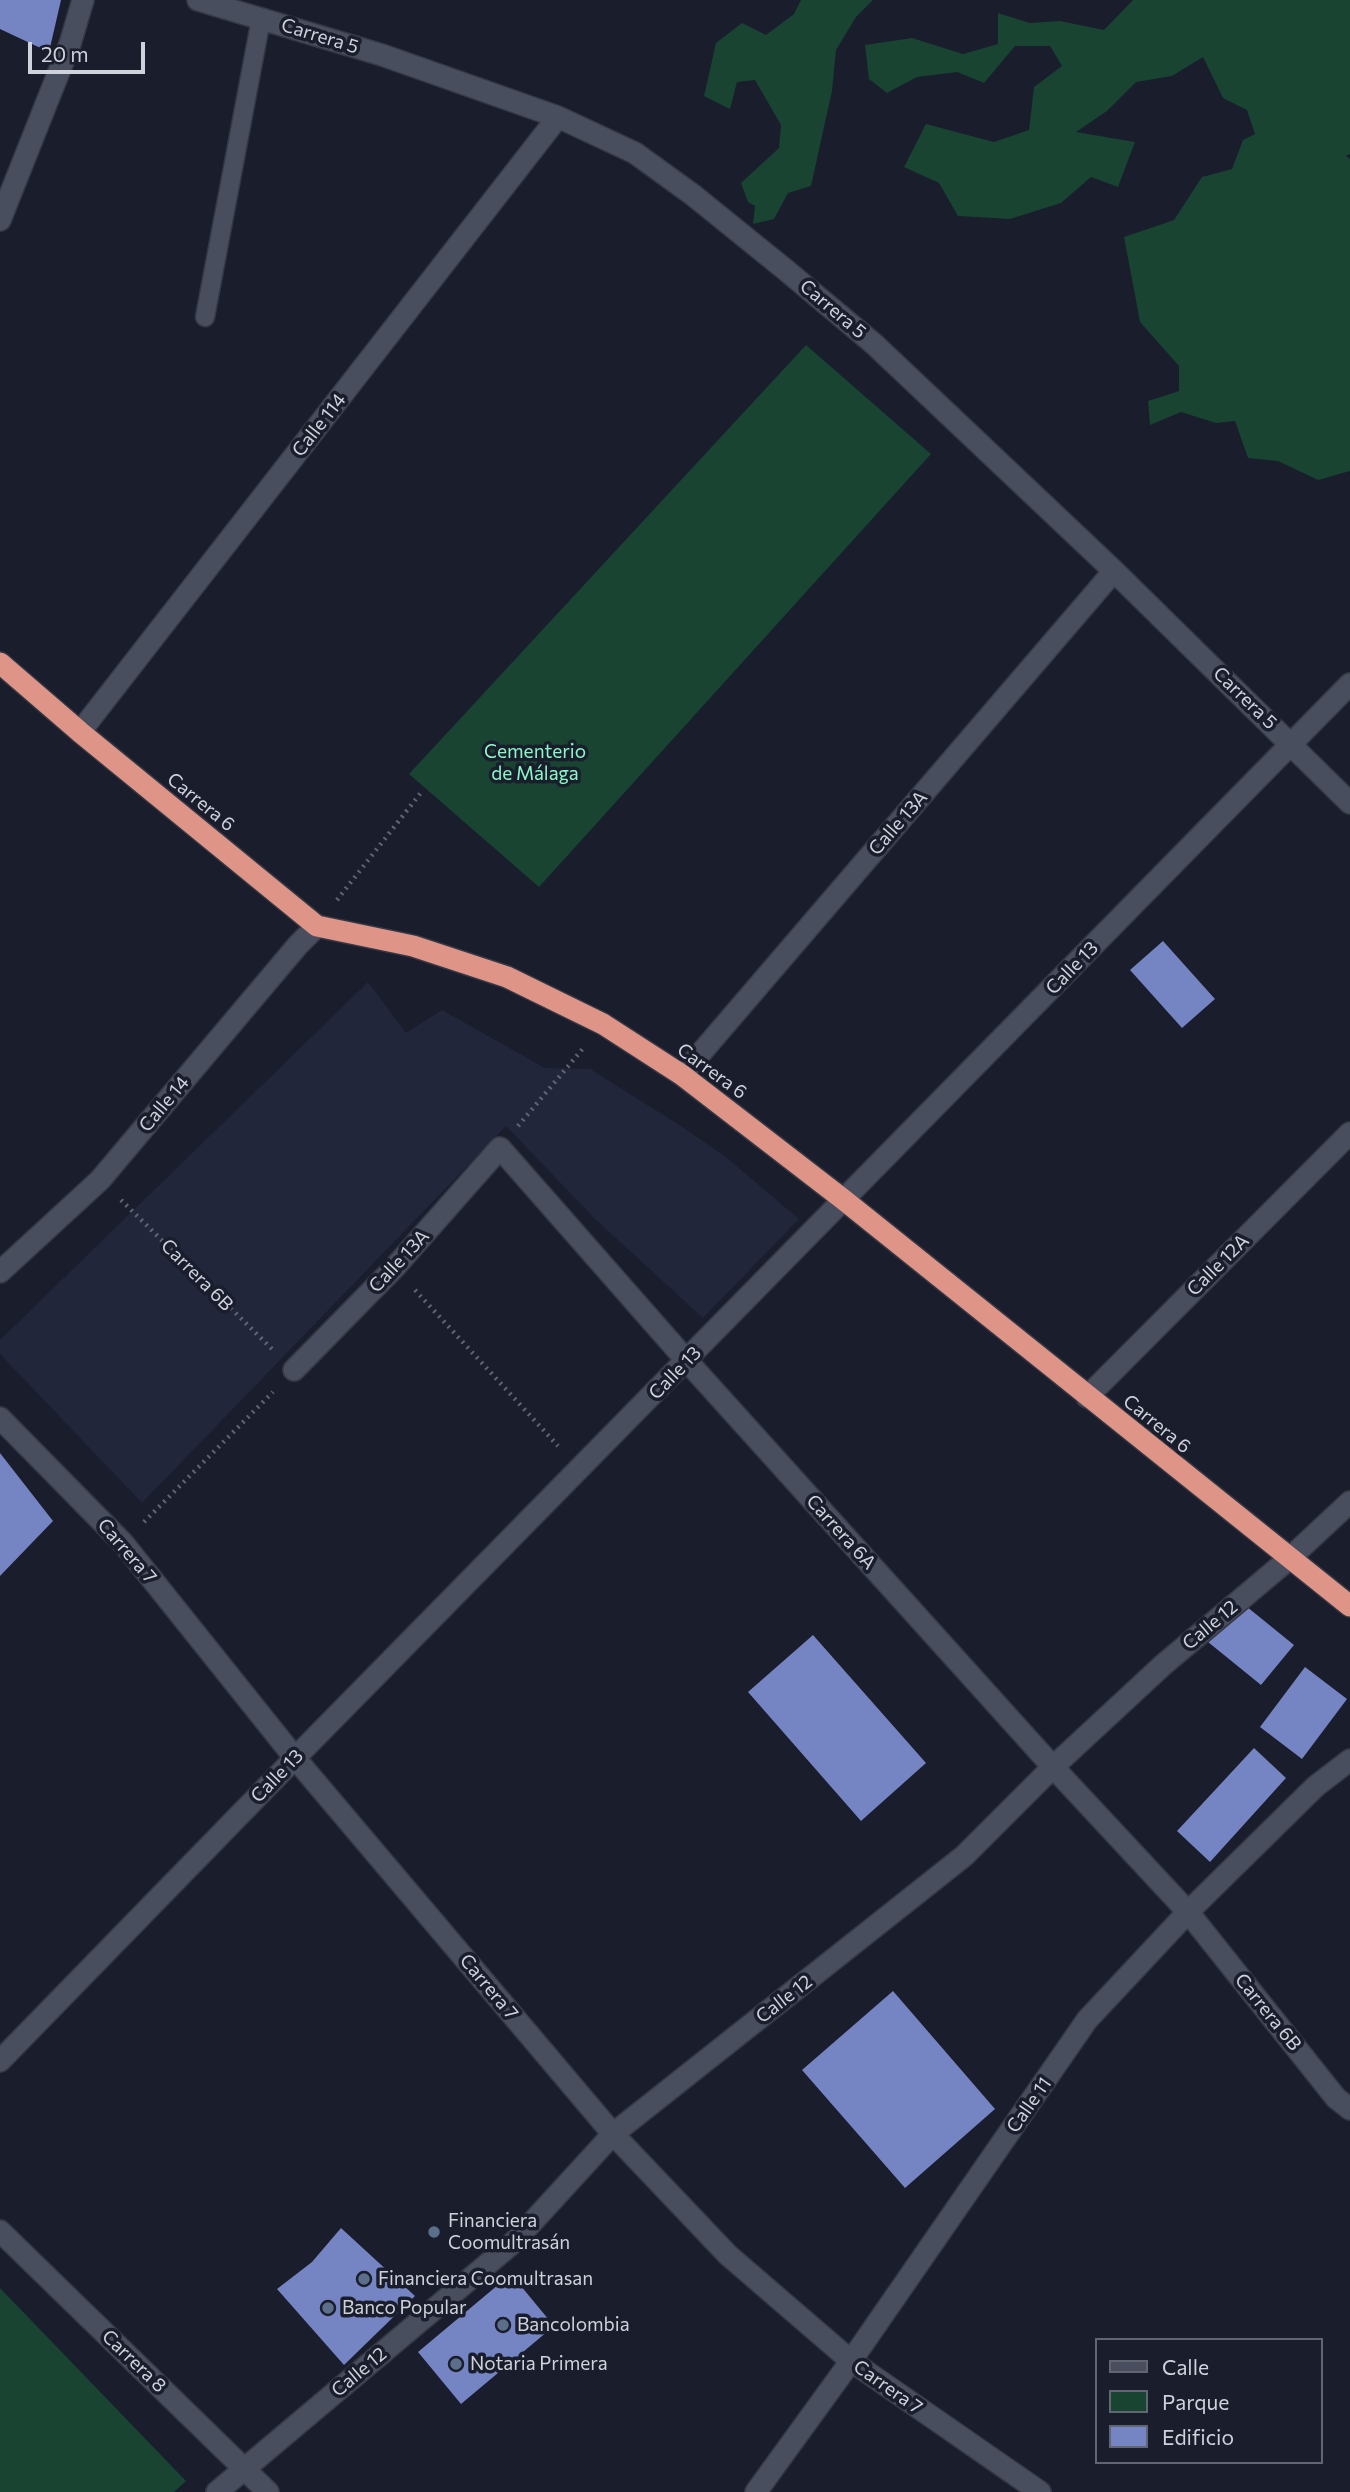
<!DOCTYPE html>
<meta charset="utf-8">
<style>
body{margin:0}
#map{position:relative;width:1350px;height:2492px;overflow:hidden;background:#191d2c;font-family:Commissioner,sans-serif}
canvas{display:block}
.legend{position:absolute;left:1095px;top:2338px;width:228px;height:126px;box-sizing:border-box;background:#191d2c;border:2px solid #626572;margin:0;padding:9px 12px;list-style:none;font-size:21px;color:#cfd2dc}
.legend li{display:flex;align-items:center;gap:14px;height:35px}
.legend b{width:35px;border:2px solid #626572}
.scale{position:absolute;left:28px;top:42px;width:117px;height:32px;box-sizing:border-box;border:4px solid #cfd2dc;border-top:0;padding-left:9px;font-size:21px;line-height:24px;white-space:nowrap;color:#cfd2dc;-webkit-text-stroke:5px #191d2c;paint-order:stroke}
</style>
<div id="map">
<canvas width="1350" height="2492"></canvas>
<ul class="legend">
<li><b style="height:9px;background:#494e5f"></b>Calle</li>
<li><b style="height:19px;background:#184431"></b>Parque</li>
<li><b style="height:19px;background:#7584c2"></b>Edificio</li>
</ul>
<div class="scale">20 m</div>
</div>
<script>
const ctx = document.querySelector('canvas').getContext('2d');
ctx.lineJoin = 'round';
function fillPath(path, color) {
  ctx.fillStyle = color;
  ctx.fill(path, 'evenodd');
}
function stroke(path, color, width, dash) {
  ctx.strokeStyle = color;
  ctx.lineWidth = width;
  ctx.lineCap = dash ? 'butt' : 'round';
  ctx.setLineDash(dash || []);
  ctx.stroke(path);
}
function label(font, color, halo, rows, align = 'center') {
  ctx.font = font + ' Commissioner,sans-serif';
  ctx.lineWidth = 7;
  ctx.setLineDash([]);
  ctx.textBaseline = 'middle';
  ctx.strokeStyle = halo;
  ctx.fillStyle = color;
  for (const [text, x, y, turn = 0] of rows) {
    ctx.save();
    ctx.translate(x, y);
    ctx.rotate((+turn || 0) * Math.PI / 180);
    ctx.textAlign = isNaN(turn) ? turn : align;
    if (halo) ctx.strokeText(text, 0, 0);
    ctx.fillText(text, 0, 0);
    ctx.restore();
  }
}
const built = new Path2D(`
 M368,982l38,51 36,-23 103,58 45,1 94,59 43,30 72,61 -96,99 -108,-99 -89,-93 -364,377 -142,-149v-14z`);
const green = new Path2D(`
 M801,0h72l-17,17 -20,33 -4,41 -21,95 -23,7 -14,26 -21,5 2,-18 -7,-4 -7,-19 38,-35 2,-23 -26,-45 -18,2 -7,27 -26,-13 12,-53 26,-20 24,12 28,-21z
 M1133,0h217v154l-4,2 4,3v312l-32,9 -40,-19 -30,-3 -13,-37 -19,2 -35,-11 -31,13 -2,-24 31,-10v-25l-39,-44 -16,-85 50,-17 28,-43 30,-8 11,-29 12,-6 -8,-24 -24,-12 -20,-41 -31,19 -36,6 -29,29 -31,21 59,10 -17,45 -27,-10 -30,26 -51,16 -52,-3 -19,-33 -35,-16 22,-43 68,18 35,-12 5,-43 28,-21 -12,-20h-35l-31,37 -27,-11 -40,5 -30,16 -18,-14 -4,-34 47,-7 51,16 35,-10v-31l32,10 30,-2 44,9z
 M806,345l125,109 -392,433 -130,-113z
 M0,2288l186,193 -12,11h-174z`);
const building = new Path2D(`
 M0,0h61l-12,52 -49,-23z
 M1163,941l52,58 -33,29 -52,-58z
 M0,1453l53,68 -53,55z
 M1241,1602l53,43 -33,40 -53,-43z
 M813,1635l113,128 -65,58 -113,-129z
 M1305,1667l42,32 -45,60 -42,-32z
 M1254,1748l32,30 -76,84 -33,-31z
 M893,1991l102,118 -90,79 -103,-118z
 M341,2228l74,68 -71,69 -67,-76 35,-27z
 M511,2274l43,52 -93,78 -43,-52z`);
const path = new Path2D(`
 M337,900l86,-110
 M518,1126l67,-80
 M121,1200l153,151
 M415,1290l143,156
 M144,1522l129,-130`);
const lane = new Path2D(`
 M205,317l56,-298`);
const street = new Path2D(`
 M198,0l184,55 176,62 77,36 58,42 94,76 87,73 240,227 236,232
 M0,220l70,-176 13,-44
 M80,732l478,-615
 M682,1075l432,-504
 M0,1272l100,-92 198,-235 19,-19
 M294,1370l101,-103 105,-119 187,213 366,406 135,145 148,186 14,11
 M1087,1397l263,-264
 M0,1418l123,125 172,215 318,376 115,121 123,106 189,131
 M0,2061l295,-303 1055,-1074
 M0,2231l268,261
 M217,2492l298,-251 98,-107 351,-278 89,-89 110,-102 127,-107 60,-56
 M756,2492l95,-131 236,-341 101,-108 128,-126 34,-26`);
const highway = new Path2D(`
 M0,663l80,69 237,194 96,20 94,31 96,47 79,51 162,125 506,406`);
const markers = [
 [434,2232,7,"#5c6f8a"],
 [364,2279,7,"#5c6f8a"],
 [328,2308,7,"#5c6f8a"],
 [503,2325,7,"#5c6f8a"],
 [456,2364,7,"#5c6f8a"]
];
const streetNames = [
 ["Carrera 5",320,36,17],
 ["Carrera 5",833,309,40],
 ["Calle 114",319,425,-52],
 ["Carrera 5",1245,698,44],
 ["Carrera 6",201,802,39],
 ["Calle 13A",898,823,-49],
 ["Calle 13",1072,968,-46],
 ["Carrera 6",712,1071,36],
 ["Calle 14",164,1104,-50],
 ["Calle 13A",399,1261,-47],
 ["Calle 12A",1218,1265,-45],
 ["Carrera 6B",197,1275,45],
 ["Calle 13",675,1373,-46],
 ["Carrera 6",1157,1424,39],
 ["Carrera 6A",841,1532,48],
 ["Carrera 7",127,1551,49],
 ["Calle 12",1210,1625,-40],
 ["Calle 13",277,1776,-46],
 ["Carrera 7",489,1987,50],
 ["Calle 12",784,1999,-38],
 ["Carrera 6B",1268,2012,51],
 ["Calle 11",1029,2105,-55],
 ["Carrera 8",134,2361,44],
 ["Calle 12",359,2372,-40],
 ["Carrera 7",888,2387,35]
];
const parkNames = [
 ["Cementerio",535,752],
 ["de Málaga",535,774]
];
const poiNames = [
 ["Financiera",448,2221],
 ["Coomultrasán",448,2243],
 ["Financiera Coomultrasan",378,2279],
 ["Banco Popular",342,2308],
 ["Bancolombia",517,2325],
 ["Notaria Primera",470,2364]
];
fillPath(built, '#21263b');
fillPath(green, '#184431');
fillPath(building, '#7584c2');
stroke(lane, '#353844', 21);
stroke(street, '#353844', 24);
stroke(highway, '#353844', 24);
stroke(path, '#616471', 4.5, [2, 5]);
stroke(lane, '#494e5f', 18);
stroke(street, '#494e5f', 21);
stroke(highway, '#de9487', 21);
for (const [x, y, r, color] of markers) {
  const dot = new Path2D();
  dot.arc(x, y, r, 0, 2 * Math.PI);
  ctx.fillStyle = color;
  ctx.fill(dot);
  stroke(dot, '#191d2c', 2.5);
}
label('19px', '#cfd2dc', '#191d2c', streetNames);
label('19px', '#8af8c4', '#191d2c', parkNames);
label('19px', '#cfd2dc', '#191d2c', poiNames, 'left');
</script>
